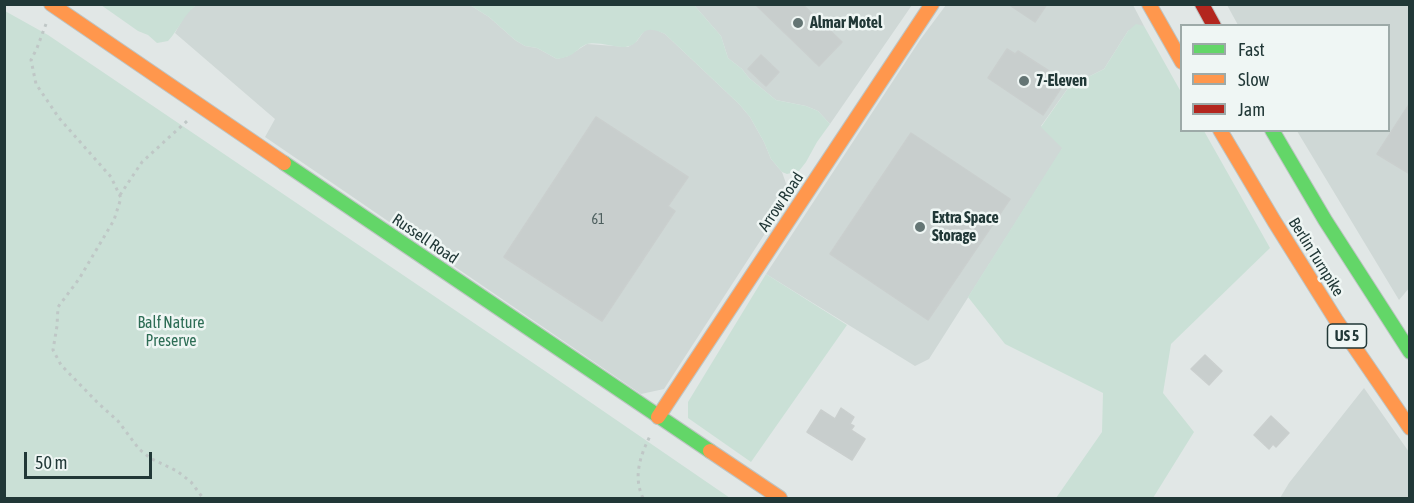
<!DOCTYPE html>
<style>
body{margin:0}
#map{position:relative;width:1414px;height:503px;overflow:hidden;background:#e1e7e6;font-family:"Asap Condensed",sans-serif}
canvas{display:block}
.frame{position:absolute;inset:0;border:6px solid #213837;pointer-events:none}
.legend{position:absolute;left:1180px;top:24px;width:210px;height:108px;box-sizing:border-box;background:#eff6f4;border:2px solid #9daaa8;margin:0;padding:8px 10px;list-style:none;font-size:18px;color:#213837}
.legend li{display:flex;align-items:center;gap:12px;height:30px}
.legend b{width:30px;border:2px solid #9daaa8}
.scale{position:absolute;left:24px;top:452px;width:128px;height:27px;box-sizing:border-box;border:3px solid #213837;border-top:0;padding-left:8px;font-size:18px;line-height:21px;white-space:nowrap;color:#213837;-webkit-text-stroke:4px #eff6f4;paint-order:stroke}
</style>
<div id="map">
<canvas width="1414" height="503"></canvas>
<div class="frame"></div>
<ul class="legend">
<li><b style="height:8px;background:#63d668"></b>Fast</li>
<li><b style="height:8px;background:#ff974d"></b>Slow</li>
<li><b style="height:8px;background:#b3261e"></b>Jam</li>
</ul>
<div class="scale">50 m</div>
</div>
<script>
const ctx = document.querySelector('canvas').getContext('2d');
ctx.lineJoin = 'round';
function fillPath(path, color) {
  ctx.fillStyle = color;
  ctx.fill(path, 'evenodd');
}
function stroke(path, color, width, dash) {
  ctx.strokeStyle = color;
  ctx.lineWidth = width;
  ctx.lineCap = dash ? 'butt' : 'round';
  ctx.setLineDash(dash || []);
  ctx.stroke(path);
}
function label(font, color, halo, rows, align = 'center') {
  ctx.font = font + ' "Asap Condensed",sans-serif';
  ctx.lineWidth = 5;
  ctx.setLineDash([]);
  ctx.textBaseline = 'middle';
  ctx.strokeStyle = halo;
  ctx.fillStyle = color;
  for (const [text, x, y, turn = 0] of rows) {
    ctx.save();
    ctx.translate(x, y);
    ctx.rotate((+turn || 0) * Math.PI / 180);
    ctx.textAlign = isNaN(turn) ? turn : align;
    if (halo) ctx.strokeText(text, 0, 0);
    ctx.fillText(text, 0, 0);
    ctx.restore();
  }
}
const built = new Path2D(`
 M196,5h274l19,12 26,23 10,6 12,2 20,11 11,-3 19,-12 41,3 9,-6 7,-10 5,-2h6l10,5 74,70 11,13 14,25 7,17 11,13 8,23 -126,194 -23,5 -376,-257 10,-18 -100,-86 11,-20z
 M694,5h218l-82,119 -12,-13 -12,-5 -30,-6 -27,-22 -7,-9 -14,-11 -7,-22z
 M946,5h187l11,21 -16,5 -24,38 -16,8 -15,4 -32,45 22,22 -134,211 -14,7 -149,-92 154,-234z
 M1227,5h182l1,282 -11,13 -102,-169 91,-1v-104l-150,-1z
 M1364,388l45,64v46h-129l9,-15z`);
const green = new Path2D(`
 M101,5v-1l95,1c-13,11 -17,24 -28,36l-11,2 -9,-8 -10,-4z
 M470,5h224l27,31 7,22 14,11 7,9 27,22 30,6 12,5 12,13 -13,18 -11,20 -7,9 -12,3 -5,-2 -11,-13 -7,-17 -14,-25 -11,-13 -74,-70c-30,-14 -19,11 -40,13 -10,0 -30,-6 -38,-3 -6,2 -11,8 -16,11 -4,2 -9,3 -14,4l-20,-11 -12,-2 -10,-6 -26,-23z
 M5,11l43,24 494,334 188,129h-725z
 M1136,24l8,2 37,66 1,38 22,1 66,117 -99,96 -8,49 31,39 -41,66h-97l46,-66 1,-39 -98,-49 -37,-47 94,-149 -21,-21 32,-46 15,-4 16,-8 24,-38z
 M766,274l81,51 -96,137 -63,-44v-16z`);
const building = new Path2D(`
 M755,4h47l40,38 -23,24z
 M1008,4h39l-12,18z
 M1007,49l8,5 3,-3 31,20 -2,4 16,10 -20,30 -55,-37z
 M761,55l18,17 -13,14 -18,-17z
 M1410,103v71l-33,-20z
 M596,117l92,60 -20,29 7,5 -73,110 -98,-64z
 M911,133l99,66 -82,121 -98,-66z
 M1205,355l17,16 -13,14 -18,-16z
 M841,408l13,9 -4,7 4,2 -3,4 14,9 -13,21 -45,-28 14,-22 14,9z
 M1271,416l18,17 -13,14 -3,-3 -4,5 -15,-14z`);
const path = new Path2D(`
 M46,24l-9,24 -6,12 5,24 23,34 52,59 10,21 -7,22 -35,59 -21,28 -1,19 -4,24 8,15 37,38 20,18 21,28 11,9 27,13 14,11 12,16
 M120,195l22,-33 45,-41
 M643,498c-10,-21 -3,-42 7,-62`);
const fast = new Path2D(`
 M1272,130l53,90 85,132
 M284,163l426,288`);
const slow = new Path2D(`
 M51,4l233,159
 M1149,4l33,58
 M1220,130l54,91 62,99 74,108
 M658,417l274,-413
 M710,451l70,47`);
const jam = new Path2D(`
 M1202,4l12,22`);
const markers = [
 [798,23,6,"#647574"],
 [1024,81,6,"#647574"],
 [920,227,6,"#647574"]
];
const numberNames = [
 ["61",598,220]
];
const shields = [
 [1347,336,39]
];
const shieldNames = [
 ["US 5",1347,336]
];
const poiNames = [
 ["Almar Motel",810,23],
 ["7-Eleven",1036,81],
 ["Extra Space",932,218],
 ["Storage",932,236]
];
const streetNames = [
 ["Arrow Road",781,202,-56],
 ["Russell Road",425,239,34],
 ["Berlin Turnpike",1316,257,58]
];
const parkNames = [
 ["Balf Nature",171,323],
 ["Preserve",171,341]
];
fillPath(built, '#cfd8d6');
fillPath(green, '#cae0d6');
fillPath(building, '#c8cecd');
stroke(building, '#cacfce', 1.5);
stroke(fast, '#bdc4c3', 16);
stroke(slow, '#bdc4c3', 16);
stroke(jam, '#bdc4c3', 16);
stroke(path, '#bfc7c6', 3, [3, 4.5]);
stroke(fast, '#63d668', 14);
stroke(slow, '#ff974d', 14);
stroke(jam, '#b3261e', 14);
for (const [x, y, r, color] of markers) {
  const dot = new Path2D();
  dot.arc(x, y, r, 0, 2 * Math.PI);
  ctx.fillStyle = color;
  ctx.fill(dot);
  stroke(dot, '#eff6f4', 2);
}
label('14px', '#4c5e5d', null, numberNames);
for (const [x, y, w] of shields) {
  const box = new Path2D();
  box.roundRect(x - w / 2, y - 12, w, 24, 4.5);
  ctx.fillStyle = '#eff6f4';
  ctx.fill(box);
  stroke(box, '#213837', 1.5);
}
label('bold 15px', '#213837', null, shieldNames);
label('bold 16px', '#213837', '#eff6f4', poiNames, 'left');
label('16px', '#213837', '#eff6f4', streetNames);
label('16px', '#2d6d55', '#eff6f4', parkNames);
</script>
